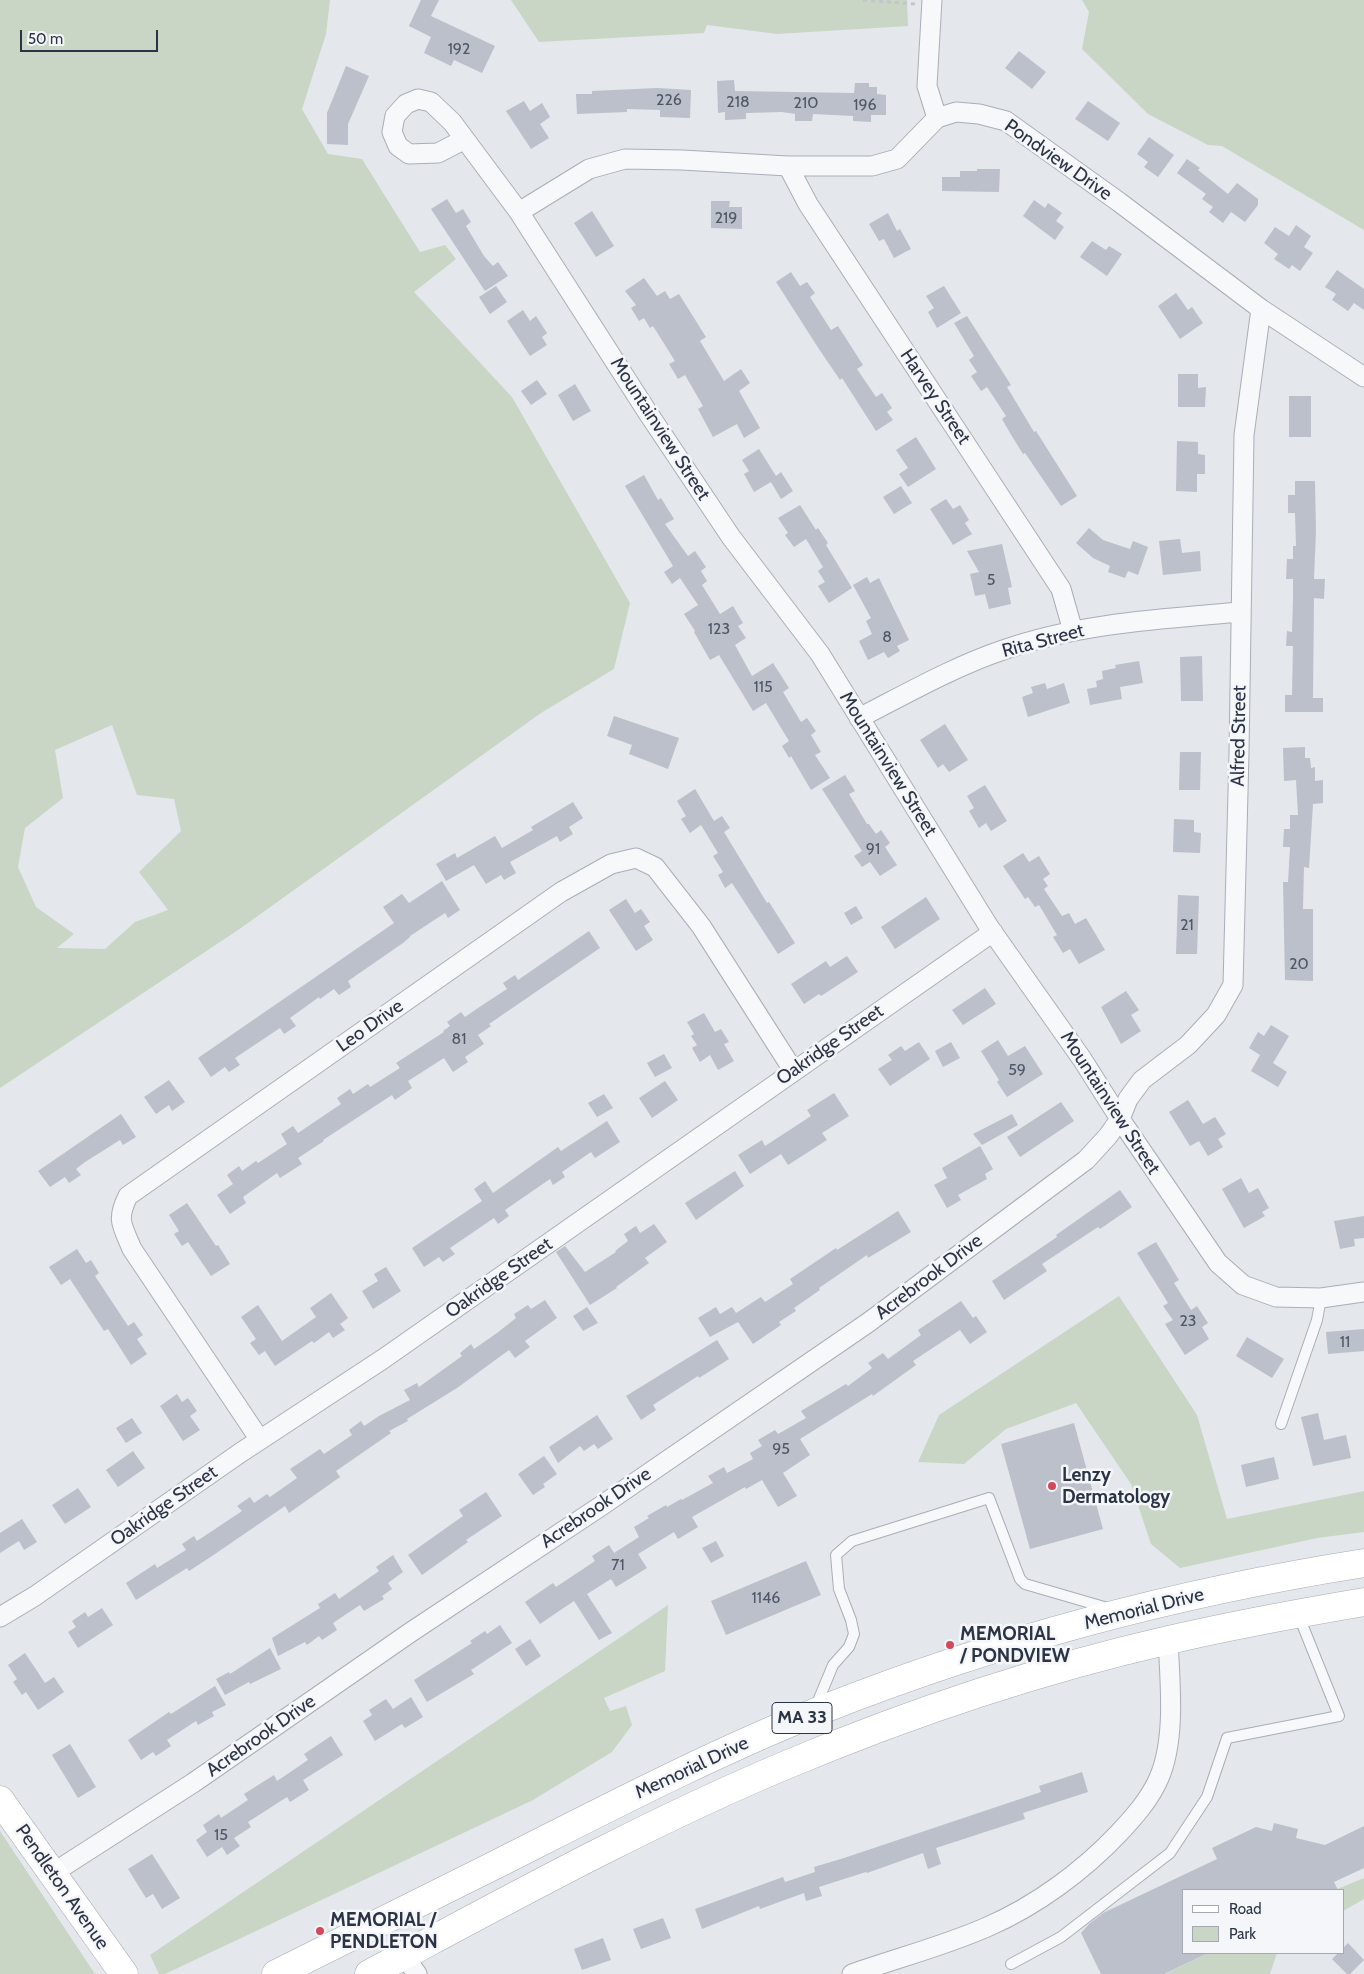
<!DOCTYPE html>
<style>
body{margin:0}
#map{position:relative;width:1364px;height:1974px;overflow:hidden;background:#e4e7ec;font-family:Cabin,sans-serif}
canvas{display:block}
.legend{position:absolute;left:1182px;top:1889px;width:162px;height:65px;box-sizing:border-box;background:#f4f6f9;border:1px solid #a4a8b1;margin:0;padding:6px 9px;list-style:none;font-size:15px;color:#2b3445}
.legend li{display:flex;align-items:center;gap:10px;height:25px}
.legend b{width:25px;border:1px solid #a4a8b1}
.scale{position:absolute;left:20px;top:30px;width:138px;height:22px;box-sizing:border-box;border:2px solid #2b3445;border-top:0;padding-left:6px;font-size:15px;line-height:18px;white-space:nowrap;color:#2b3445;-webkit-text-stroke:4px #f4f6f9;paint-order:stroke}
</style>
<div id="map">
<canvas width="1364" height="1974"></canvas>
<ul class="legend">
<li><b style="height:6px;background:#fff"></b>Road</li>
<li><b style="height:14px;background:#c9d6c5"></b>Park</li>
</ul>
<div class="scale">50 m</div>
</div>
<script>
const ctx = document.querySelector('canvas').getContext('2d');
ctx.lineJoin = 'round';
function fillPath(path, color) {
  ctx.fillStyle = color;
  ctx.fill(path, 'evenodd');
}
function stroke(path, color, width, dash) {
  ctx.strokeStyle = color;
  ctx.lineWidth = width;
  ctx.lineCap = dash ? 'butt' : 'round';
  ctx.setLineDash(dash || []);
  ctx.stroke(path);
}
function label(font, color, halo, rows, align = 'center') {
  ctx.font = font + ' Cabin,sans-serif';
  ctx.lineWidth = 5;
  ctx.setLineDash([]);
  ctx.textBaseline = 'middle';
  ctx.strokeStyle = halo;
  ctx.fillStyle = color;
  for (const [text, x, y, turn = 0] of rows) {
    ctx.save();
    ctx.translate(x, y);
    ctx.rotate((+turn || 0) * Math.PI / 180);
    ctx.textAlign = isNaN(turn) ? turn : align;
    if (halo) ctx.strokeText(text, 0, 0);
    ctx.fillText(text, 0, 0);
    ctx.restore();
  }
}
const green = new Path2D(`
 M0,0h330l-4,34 -24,75 26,45 34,5 58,93 25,-7 11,14 -42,33 98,105 118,206 -16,66 -73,44 -300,215 -241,160zM112,725l25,70 37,4 7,32 -42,41 29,38 -33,12 -30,27 -48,-1 17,-14 -38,-27 -18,-40 7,-39 38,-30 -8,-48z
 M511,0h396l1,26 -131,8 -70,-9 -3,8 -165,9z
 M1082,0h282v230l-142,-84 -14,-1 -60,-31 -66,-65 7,-37z
 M1119,1296l78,119 30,104 137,-28v41l-47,6 -137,30 -29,-24 -20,-60 -55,-81 -70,26 -42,35 -46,-2 21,-47z
 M668,1605l-3,66 -61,27 6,13 16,-5 6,19 -20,27 -79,48 -368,174h-6l-9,-19z
 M0,1831l95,143h-95z
 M1364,1878v21l-21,12v-21h-8z
 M1208,1953h69l-7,21h-105z`);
const building = new Path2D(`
 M421,0h18l-8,16 64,30 -13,27 -28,-13 -3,6 -27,-13 7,-16 -22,-11z
 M1019,51l27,21 -14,17 -27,-21z
 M346,66l23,10 -21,48v21l-21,-1v-31z
 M734,80l1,11 119,2 1,-10h14v4h8v7l9,1v20h-15v7l-18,-1v-5l-40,-2 -1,7h-17v-7l-13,-2 -36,1v6l-21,1v-8l-7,1 -1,-32z
 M657,88l34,2 -1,28 -30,-1v-7l-33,-1v3l-50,2 -1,-20h16v-3z
 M524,101l6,10 12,-8 8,14 -10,7 9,14 -18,11 -25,-38z
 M1088,101l32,22 -12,18 -33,-22z
 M1149,137l25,18 -16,22 -14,-10 4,-5 -11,-8z
 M1187,159l13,9 -2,2 30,24 9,-11 21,16v6l-13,17 -14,-10 -8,11 -14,-11 4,-5 -11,-8 4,-5 -29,-21z
 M977,169h23l-1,23 -57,-1v-14h18v-6h17z
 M447,199l9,14 7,-4 8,13 -5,4 18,30 9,10 5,-4 10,14 -23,15 -54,-82z
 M1034,200l11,8 3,-5 14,10 -6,8 8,6 -9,13 -32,-24z
 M711,201h19l-1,6h13v22l-31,-1z
 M592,211l22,35 -18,11 -22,-34z
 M888,213l9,18 3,-2 11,20 -17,9 -10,-19 -5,2 -10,-17z
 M1296,225l15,11 -7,11 9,6 -13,18 -8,-6 -3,4 -15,-10 4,-5 -14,-11 11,-16 14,9z
 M1092,241l14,9 3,-4 13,8 -15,22 -27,-19z
 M1337,270l27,19v21l-10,-7 -6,8 -16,-11 4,-6 -11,-7z
 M791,272l9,14 7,-4 8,11 -5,4 21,33 7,-4 25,39 -6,4 19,28 6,-4 10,15 -5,4 6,8 -17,11 -34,-53 -2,2 -21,-31 -43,-67z
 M644,278l13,18 8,-5 5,8 9,-5 27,43 -6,4 24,40 17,-12 9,14 -11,8 21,37 -16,10 -7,-14 -24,13 -15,-28 5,-3 -18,-31 -7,4 -9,-15 6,-3 -22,-35 -3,2 -6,-10 -5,3 -8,-13 5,-3 -11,-14z
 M496,286l11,16 -17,12 -11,-17z
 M944,286l17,27 -24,15 -9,-16 6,-4 -8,-12z
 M1176,293l12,17 4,-3 11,16 -23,16 -22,-33z
 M523,310l7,11 6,-5 11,17 -5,4 5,8 -17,11 -23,-35z
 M967,316l44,69 -4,2 27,45 2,-1 41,65 -16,10 -36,-53 -2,1 -13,-21 -8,-14 4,-3 -19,-29 -6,4 -10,-15 6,-4 -8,-12 5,-4 -20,-33z
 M1178,374h20v14l8,-1 -1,20h-27z
 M537,380l10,14 -16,11 -10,-14z
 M575,384l16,27 -18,10 -15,-26z
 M1289,396h22v41h-22z
 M916,437l20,32 -28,18 -9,-13 9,-6 -12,-18z
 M1177,441l21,1v12l7,1v19h-8v18l-21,-1z
 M759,449l17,27 5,-4 12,19 -12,8 -10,-17 -17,10 -10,-18 5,-3 -7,-11z
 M644,475l14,25 3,-2 13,21 -9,5 23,32 7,-5 11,16 -5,4 6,10 -5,4 18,29 13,-8 10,17 -5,3 8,12 -11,7 17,31 21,-13 16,25 -6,4 18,30 6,-4 9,13 -5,4 10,17 -6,3 15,23 -19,12 -20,-34 -2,2 -7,-12 7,-5 -23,-38 -13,8 -34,-56 -9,5 -16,-28 1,-1 -11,-17 14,-9 -18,-27 -8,6 -8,-12 9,-6 -48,-80z
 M1295,481h20l1,51 -2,47h11l-1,20 -10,-1 -1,100h10v14h-38v-17h7l1,-49h-7l1,-15 5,1 1,-34v-19h-7l1,-20h6v-13h3l-1,-33h-7v-18h7z
 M901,486l11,17 -18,11 -11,-17z
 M946,499l7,10 7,-4 9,15 -4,3 7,11 -19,11 -23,-36z
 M800,505l16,25 2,-2 10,15 -2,2 26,43 -23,15 -11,-17 7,-4 -7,-11 5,-4 -17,-28 -12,8 -9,-12 3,-2 -10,-15z
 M1089,528l14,12 27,9 3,-8 15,6 -10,28 -10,-4 -3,7 -17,-6 2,-6 -17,-8 -17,-15z
 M1180,539l2,14 18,-2 1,20 -38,4 -4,-34z
 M1002,544l10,43 -4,1 3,16 -22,5 -4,-15 -10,2 -5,-22 9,-2 -12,-21z
 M867,577l3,6 9,-5 30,62 -12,6 3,5 -12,7 -4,-6 -16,8 -9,-19 13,-7 -6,-13 5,-3 -18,-33z
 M1202,656l1,45h-22l-1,-44z
 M1139,661l4,22 -23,4 2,12 -32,6 -3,-16 10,-2 -1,-6 7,-2 -1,-8 14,-3 -1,-3z
 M1045,683l2,6 17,-6 6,20 -42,14 -6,-20 11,-4 -2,-6z
 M614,716l65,22 -11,31 -39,-15 3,-9 -25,-9z
 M945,724l23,36 -19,12 -6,-8 -5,4 -18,-28z
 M1305,747v11h5l1,10 4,-1v14l8,-1v23l-10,1 -4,64 -5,-1 -1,42h10v72l-28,-1 -2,-98h5l2,-35h-7l1,-18h6v-14h8l-2,-35 -12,1 -1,-33z
 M1180,752h21l-1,38h-21z
 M845,775l10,16 -6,3 18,30h2l7,10 5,-4 9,13 -5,4 12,18 -17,11 -10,-14 -8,5 -8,-11 8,-5 -40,-62z
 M985,785l22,36 -16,10 -5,-8 -7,5 -10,-17 5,-3 -7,-12z
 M695,789l19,32 8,-5 8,12 -6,4 43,71 2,-1 26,41 -17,11 -46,-71 -7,5 -7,-13 5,-3 -10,-16 5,-3 -17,-28 -11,8 -9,-14 5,-3 -9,-15z
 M573,802l10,16 -14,9 4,7 -13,8 -3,-6 -47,26 6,11 -12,7 -3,-5 -15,9 -12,-19 -28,16 -10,-17 19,-11 2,5 38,-22 7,12 31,-18 -2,-3z
 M1174,819l20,1v12l7,1 -1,20 -27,-1z
 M1023,853l6,9 10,-6 11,18 -7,5 5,7 -4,3 18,27 7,-3 6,11 11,-6 19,32 -26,14 -9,-15 -7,4 -10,-16 4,-2 -18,-30 -4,2 -7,-10 -3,2 -22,-33z
 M442,881l18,29 -12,8 -3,-5 -35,23v1l-7,6 -55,38 3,6 -12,8 -5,-6 -14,10 -1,-2 -29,21 6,8 -12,8 -4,-6 -45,30 5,7 -11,7 -4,-5 -14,10 -13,-19 196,-135 -11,-16 19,-13 7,9z
 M1178,895l21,1 -2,58h-21z
 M926,897l14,22 -45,30 -14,-22z
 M626,899l9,14 6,-4 9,13 -6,4 9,14 -17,11 -27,-41z
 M856,906l7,12 -12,7 -7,-12z
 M589,931l11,17 -111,76 2,2 -13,9 6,9 -19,13 3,5 -15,10 -9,-14 -36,23 4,7 -17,12 -3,-5 -69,45 1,1 -26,17 4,6 -22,14 -3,-5 -34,24 3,6 -16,11 -13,-19 16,-11 -6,-9 12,-9 3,5 14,-10 2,2 29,-19 -6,-10 12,-8 5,7 43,-29 -4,-6 13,-9 3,5 15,-10 2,3 30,-19 -4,-5 48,-31 -1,-1 7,-5 -3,-4 14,-10 4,5 13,-9 29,-19 -4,-6 12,-8 3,5z
 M847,956l11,16 -37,24 -2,-2 -15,10 -13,-20 35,-23 4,6z
 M985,988l11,16 -33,21 -11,-15z
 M1126,991l13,19 -8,5 10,16 -20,13 -20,-37z
 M704,1013l11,19 6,-3 8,13 -5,2 10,17 -16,9 -8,-15 -10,7 -8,-14 5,-3 -6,-9 3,-2 -7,-12z
 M1271,1025l18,11 -16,27 14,9 -9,15 -27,-16 9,-16 -11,-7 9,-16 6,4z
 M998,1040l10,16 17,-10 18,28 -36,23 -10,-15 2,-2 -18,-29z
 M919,1042l11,17 -40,27 -12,-17 14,-9 -4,-5 13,-9 4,5z
 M951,1042l9,16 -17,9 -8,-16z
 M664,1054l8,14 -17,9 -8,-14z
 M169,1080l16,22 -13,9 -3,-6 -13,9 -12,-17z
 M665,1081l13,19 -26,18 -13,-20z
 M834,1093l15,23 -27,17 5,7 -39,25 -7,-11 -31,20 -12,-19 24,-15 3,6 46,-30 -4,-6z
 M604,1094l9,14 -16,9 -9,-14z
 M1188,1100l15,24 12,-7 11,17 -8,5 5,8 -15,9 -9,-15 -9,5 -21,-34z
 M1061,1102l13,19 -54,36 -13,-20z
 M121,1114l15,23 -13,8 -3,-5 -35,22 -9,7 5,6 -12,8 -4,-6 -15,10 -12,-16z
 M1012,1114l6,11 -36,20 -9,-11z
 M607,1121l13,21 -25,16 -4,-6 -29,20 3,5 -12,8 -3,-6 -45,31 4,6 -11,8 -4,-6 -44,30 5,6 -12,8 -4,-5 -15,10 -12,-19 70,-47 -8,-12 11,-8 8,12 65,-46 3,4z
 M980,1146l13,23 -8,5 2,5 -29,16 3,5 -14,8 -13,-23 13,-7 -5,-10z
 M735,1171l9,15 -48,34 -11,-17z
 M1241,1178l8,15 9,-5 11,20 -7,4 3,4 -21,12 -22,-39z
 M1120,1190l12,17 -32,22 -2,-2 -56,37 5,7 -43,29 -12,-19 65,-44 -1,-2z
 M187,1203l29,43 2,-1 12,19 -19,12 -23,-34 -6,4 -8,-12 5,-3 -10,-16z
 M898,1211l13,21 -43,26 -1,-3 -48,33 1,2 -26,18 2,3 -17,11 2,3 -28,19 -15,-22 -28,15 -12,-19 18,-11 4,7 12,-7 4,6 25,-16 4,5 28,-18 -3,-5 46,-31 1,2z
 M1364,1216v22l-10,1 1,7 -15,3 -6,-28z
 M654,1224l13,18 -22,16 4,5 -33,24 1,1 -27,17 -34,-53 9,-6 20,26 31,-20 -1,-1 13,-10 -4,-7 12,-8 4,7z
 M1156,1242l23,38 -5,3 17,27 6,-4 11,17 -6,4 7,12 -24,16 -20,-31 8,-4 -10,-14 5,-3 -31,-50z
 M77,1249l9,14 5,-3 8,13 -4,3 33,50 6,-4 9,13 -6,4 10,15 -16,11 -23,-36 -4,2 -34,-52 -9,6 -12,-18z
 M386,1267l15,24 -28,18 -11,-18 16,-10 -4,-7z
 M331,1293l17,25 -8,6 5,6 -12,8 -4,-6 -15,11 -2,-2 -37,25 -10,-15 -6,4 -9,-12 6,-4 -15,-22 17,-12 24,36 34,-24 -6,-9z
 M545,1300l12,18 -32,23 5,6 -15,11 -6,-8 -52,38 -50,31 1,2 -19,10 2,2 -55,38 4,6 -51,36 -4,-7 -70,48 -26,17 -2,-3 -51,32 -10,-17 29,-19 2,4 29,-18 -4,-6 12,-8 3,5 45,-30 -5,-5 13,-9 4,6 13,-9 3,3 27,-19 -7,-9 30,-20 4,5 28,-19 -3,-5 12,-9 3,5 15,-10 31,-16 -6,-10 13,-7 2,4 43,-31 -2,-3 11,-9 3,5 23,-16 19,-15 -2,-4 14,-9 3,4z
 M961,1301l12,17 3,-2 11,16 -17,12 -10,-14 -47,31 3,4 -43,31 -1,-2 -72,45 10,16 -27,18 14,23 -19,11 -16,-27 -16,9 -1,-2 -53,30 6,10 -20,12 -4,-7 -36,22 9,14 -31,19 -5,-8 -24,15 25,39 -13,7 -25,-39 -34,23 -15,-22 28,-19 3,4 39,-26 -3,-5 17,-11 5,8 25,-16 -5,-10 15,-9 -2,-2 19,-11 1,2 14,-8 1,1 31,-17 -5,-7 16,-9 3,6 26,-14 -3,-6 12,-7 -4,-6 17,-10 3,4 28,-16 -5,-7 45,-27 2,2 24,-18 -4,-5 15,-10 5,6 33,-24 -3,-5z
 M587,1307l11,16 -15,8 -10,-15z
 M1364,1329v22l-36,3 -2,-22z
 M1247,1337l37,22 -12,19 -36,-22z
 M717,1340l12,19 -30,19 -1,-2 -45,29 3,5 -15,10 -15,-24z
 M177,1394l5,8 6,-4 9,13 -7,5 10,14 -17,11 -23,-35z
 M1318,1413l6,27 22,-5 5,23 -38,8 -12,-49z
 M597,1415l16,24 -15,10 -4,-5 -10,7 -4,-5 -22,17 -9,-16z
 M132,1418l10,15 -16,10 -10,-15z
 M1074,1423l29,106 -73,20 -29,-105z
 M133,1451l12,17 -27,19 -12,-17z
 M544,1456l13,18 -14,10 2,3 -12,8 -15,-21z
 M1274,1457l5,22 -33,8 -5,-22z
 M78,1488l13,19 -26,17 -13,-19z
 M486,1492l16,24 -36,24 2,2 -46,33 -14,-20 55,-39 -4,-6z
 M22,1519l15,23 -13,8 -5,-9 -19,12v-20z
 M716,1541l8,15 -13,7 -9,-15z
 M393,1555l10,17 -15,11 4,6 -10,7 2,3 -20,12 -4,-6 -27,18 4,7 -15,10 -3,-4 -12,9 -2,-3 -27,14 -6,-18 48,-30 -2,-4 17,-11 4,6 40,-28 -3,-4z
 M806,1561l15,34 -95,40 -15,-34z
 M102,1608l11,17 -35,23 -10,-16 8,-5 -4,-6 13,-9 3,5z
 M500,1625l12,18 -41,27 3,4 -47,28 -13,-22 58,-37 -2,-2 15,-10 2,3z
 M530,1639l11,17 -15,10 -11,-17z
 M270,1648l11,21 -31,15 -1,-2 -24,13 -9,-16 13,-7 1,2z
 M25,1653l20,30 9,-6 10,15 -26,18 -12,-18 -4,3 -9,-13 4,-3 -9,-14z
 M215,1686l11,19 -14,7 2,4 -16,9 -2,-4 -29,19 4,6 -15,10 -3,-4 -12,8 -13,-20 41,-28 2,2z
 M411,1697l12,20 -18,11 -3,-4 -27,17 -12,-20 9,-6 -3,-5 17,-11 7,10z
 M331,1736l12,19 -40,25 6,10 -19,12 -3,-5 -39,25 3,5 -17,11 6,8 -13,9 -5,-8 -15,10 -11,-17 11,-8 -4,-7 16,-11 2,4 27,-18 -4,-6 30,-19 3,6 31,-21 -4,-6z
 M70,1744l26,43 -18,11 -26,-43z
 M1082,1772l6,20 -65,21 2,6 -89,29 5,16 -13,5 -5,-16 -56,20 -1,-1 -47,15 3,9 -16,5 -2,-8 -44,16 -1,-3 -57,23 -7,-20 88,-32 2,5 30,-10 -1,-5 30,-9 197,-66 -2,-6z
 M1274,1823l24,6 -2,9 29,7 39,-19v42l-30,14 4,8h-155v63h25l-44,21h-63l-20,-41 8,-9 14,-11 114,-54 -5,-11 44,-21 16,4z
 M152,1854l28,44 -18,11 -9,-15 -7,4 -18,-29z
 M663,1918l8,20 -30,11 -8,-20z
 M603,1938l8,22 -29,10 -8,-21z
 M1348,1943l16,17 -14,14h-3l-15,-15 6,-6h5v-5z`);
const path = new Path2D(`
 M863,0l52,4`);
const lane = new Path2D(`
 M1281,1424l36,-104 4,-22
 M816,1706l17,-41 16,-18 5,-13 -3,-14 -12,-31 -3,-34 16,-14 137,-43 31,81 5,5 86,25
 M1011,1964l50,-27 109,-84 37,-56 20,-59 112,-22 -41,-102`);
const street = new Path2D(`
 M932,0l-5,86 10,32
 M465,139l-27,14 -29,1 -11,-8 -6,-14 3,-16 11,-12 12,-5 13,3 21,20 67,90 129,201 83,124 89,117 169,273 93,132 38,60 98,144 25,22 33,12 45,1 43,-6
 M788,166l20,38 253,385 12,42
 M519,212l70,-43 36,-10 57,1 106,6h84l25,-7 40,-41 19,-6 23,2 27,7 113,81 142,107 103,68
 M859,718c47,-24 94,-51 144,-68 76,-27 158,-31 237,-38
 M260,1440l-128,-191c-10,-24 -16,-29 -4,-53l433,-304 50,-28 25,-6 19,9 46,59 92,144
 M0,1617l35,-21 205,-143 143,-94 610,-427
 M53,1873l140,-90 218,-151 190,-126 268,-184 217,-162 22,-24 12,-17 8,-20 14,-19 46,-35 28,-30 17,-30 6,-232 5,-318 17,-126
 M404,1955l13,19
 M852,1974c45,-16 92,-28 135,-47 49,-21 96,-56 132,-94 15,-16 31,-34 40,-55 17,-39 11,-96 9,-138`);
const secondary = new Path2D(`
 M0,1800l124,174`);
const primary = new Path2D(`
 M276,1974c73,-37 148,-73 221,-110 107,-54 212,-109 324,-154 174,-69 358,-118 543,-147
 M369,1974c137,-73 274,-149 417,-209 124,-52 252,-95 383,-125 64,-15 130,-27 195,-38`);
const markers = [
 [1052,1486,5,"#d1495b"],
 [950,1645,5,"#d1495b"],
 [320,1931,5,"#d1495b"]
];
const numberNames = [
 ["192",459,49],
 ["226",669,100],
 ["218",738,102],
 ["210",806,103],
 ["196",865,105],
 ["219",726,218],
 ["5",991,580],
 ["123",719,629],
 ["8",887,637],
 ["115",763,687],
 ["91",873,849],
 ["21",1187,925],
 ["20",1299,964],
 ["81",459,1039],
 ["59",1017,1070],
 ["23",1188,1321],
 ["11",1345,1342],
 ["95",781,1449],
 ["71",618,1565],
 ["1146",766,1598],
 ["15",221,1835]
];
const shields = [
 [802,1718,60]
];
const shieldNames = [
 ["MA 33",802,1718]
];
const streetNames = [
 ["Pondview Drive",1058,160,35],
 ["Harvey Street",935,397,56],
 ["Mountainview Street",660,429,57],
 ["Rita Street",1043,641,-15],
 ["Alfred Street",1239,736,-89],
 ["Mountainview Street",888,764,58],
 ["Leo Drive",370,1026,-35],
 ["Oakridge Street",830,1045,-35],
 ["Mountainview Street",1110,1103,57],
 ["Acrebrook Drive",929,1277,-37],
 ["Oakridge Street",499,1278,-35],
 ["Oakridge Street",164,1506,-35],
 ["Acrebrook Drive",596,1508,-34],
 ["Memorial Drive",1144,1609,-14],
 ["Acrebrook Drive",261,1736,-35],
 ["Memorial Drive",692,1768,-25],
 ["Pendleton Avenue",62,1887,55]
];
const poiNames = [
 ["Lenzy",1062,1475],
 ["Dermatology",1062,1497],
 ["MEMORIAL",960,1634],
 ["/ PONDVIEW",960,1656],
 ["MEMORIAL /",330,1920],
 ["PENDLETON",330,1942]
];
fillPath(green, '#c9d6c5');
fillPath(building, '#bbc0ca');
stroke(lane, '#a9aeb7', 12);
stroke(street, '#a9aeb7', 21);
stroke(secondary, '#a9aeb7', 29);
stroke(primary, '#a3abb8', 29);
stroke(path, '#c2c5cb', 3, [4, 4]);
stroke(lane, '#f7f8fa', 10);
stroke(street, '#f7f8fa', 19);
stroke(secondary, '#fff', 28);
stroke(primary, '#fff', 28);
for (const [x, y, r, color] of markers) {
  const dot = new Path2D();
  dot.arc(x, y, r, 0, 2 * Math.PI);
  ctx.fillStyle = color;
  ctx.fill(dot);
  stroke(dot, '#f4f6f9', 2);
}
label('16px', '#4f5766', null, numberNames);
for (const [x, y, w] of shields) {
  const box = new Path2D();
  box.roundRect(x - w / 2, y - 15.5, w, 31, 4);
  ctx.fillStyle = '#f4f6f9';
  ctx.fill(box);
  stroke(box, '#2b3445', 1);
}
label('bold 18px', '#2b3445', null, shieldNames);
label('19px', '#2b3445', '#f4f6f9', streetNames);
label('bold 19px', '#2b3445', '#f4f6f9', poiNames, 'left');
</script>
